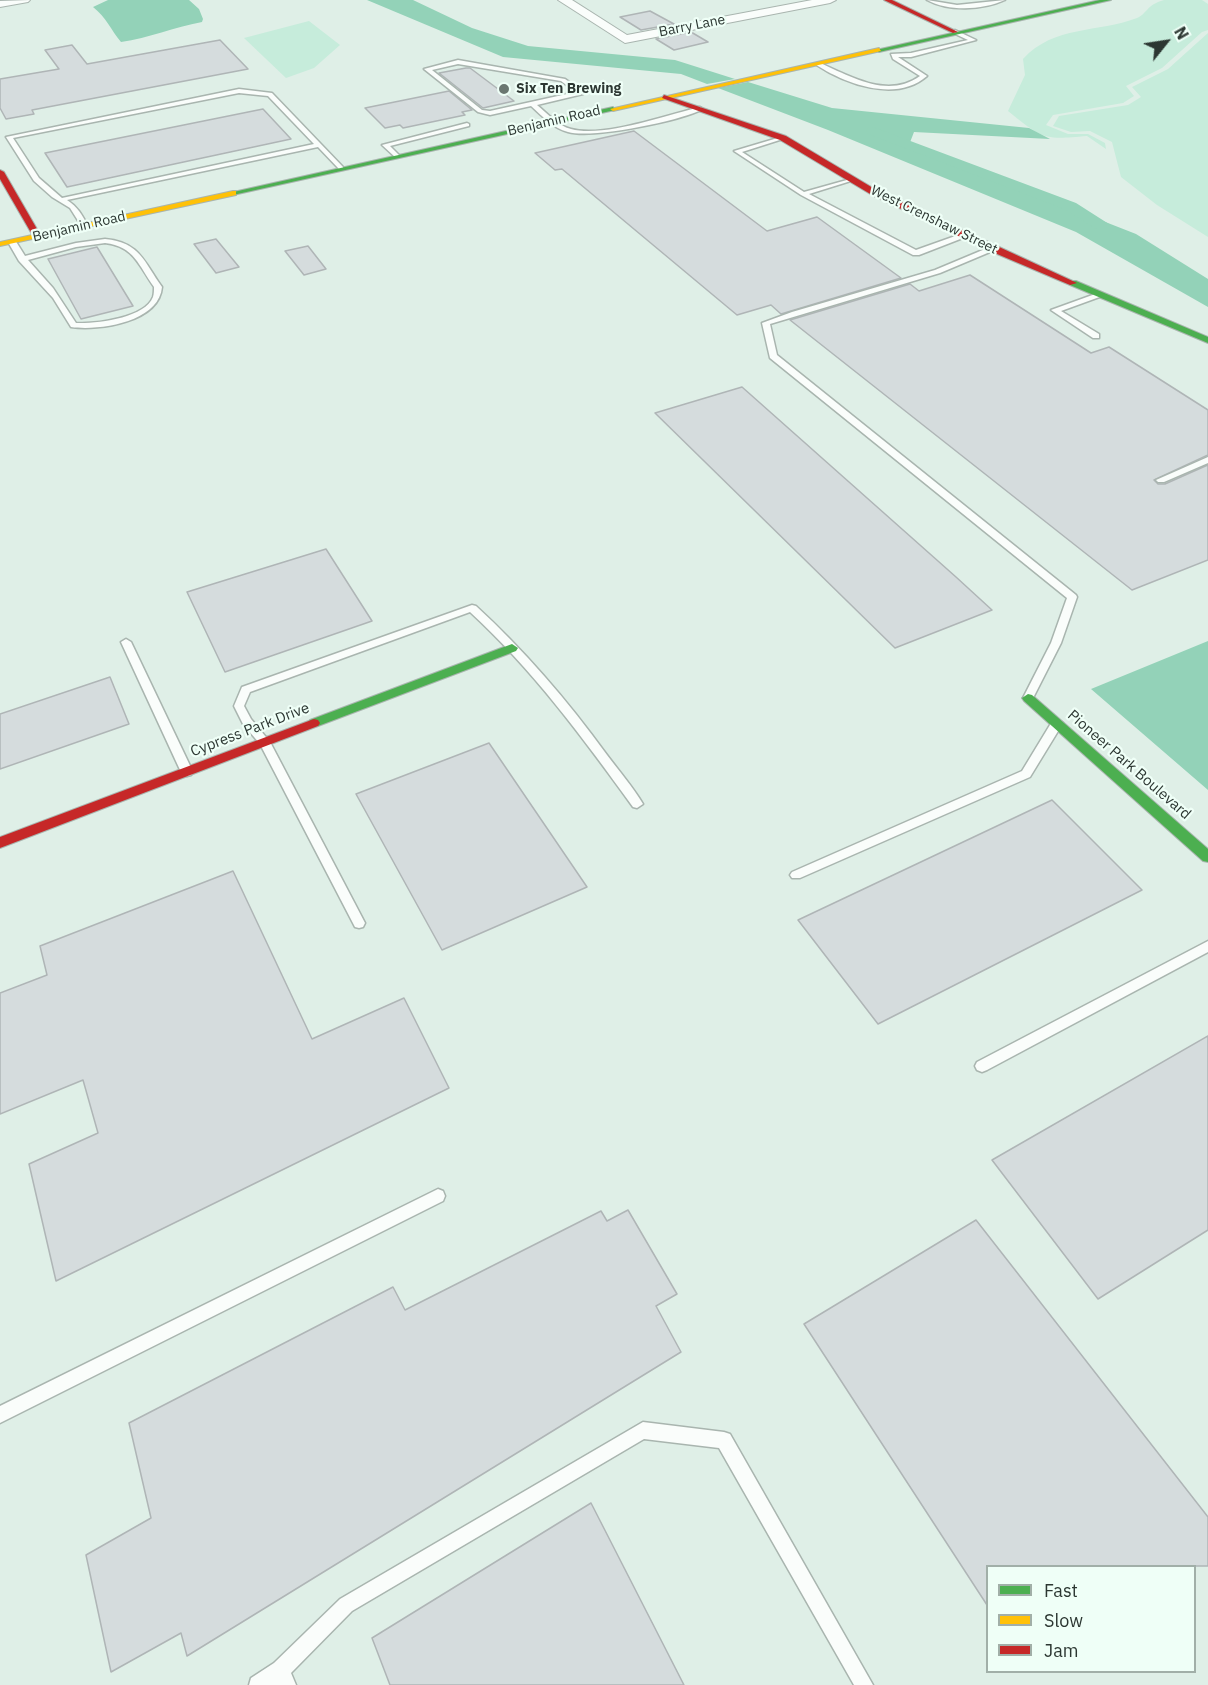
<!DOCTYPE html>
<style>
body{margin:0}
#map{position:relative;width:1208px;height:1685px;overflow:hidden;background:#dfefe7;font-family:"IBM Plex Sans",sans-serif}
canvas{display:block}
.legend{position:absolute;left:986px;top:1565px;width:210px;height:108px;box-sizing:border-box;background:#effff7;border:2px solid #a1afa8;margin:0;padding:8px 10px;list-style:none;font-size:18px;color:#2c3732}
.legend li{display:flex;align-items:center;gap:12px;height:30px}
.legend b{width:30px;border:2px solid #a1afa8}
.north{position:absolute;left:1136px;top:12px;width:60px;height:60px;-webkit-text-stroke:4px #effff7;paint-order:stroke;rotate:60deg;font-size:16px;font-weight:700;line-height:24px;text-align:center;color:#2c3732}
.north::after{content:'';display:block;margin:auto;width:21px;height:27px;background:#2c3732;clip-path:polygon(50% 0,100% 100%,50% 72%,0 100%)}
</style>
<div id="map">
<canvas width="1208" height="1685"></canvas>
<ul class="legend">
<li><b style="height:8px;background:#4caf50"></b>Fast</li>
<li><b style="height:8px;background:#ffc107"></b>Slow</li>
<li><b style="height:8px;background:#c62828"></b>Jam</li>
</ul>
<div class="north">N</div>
</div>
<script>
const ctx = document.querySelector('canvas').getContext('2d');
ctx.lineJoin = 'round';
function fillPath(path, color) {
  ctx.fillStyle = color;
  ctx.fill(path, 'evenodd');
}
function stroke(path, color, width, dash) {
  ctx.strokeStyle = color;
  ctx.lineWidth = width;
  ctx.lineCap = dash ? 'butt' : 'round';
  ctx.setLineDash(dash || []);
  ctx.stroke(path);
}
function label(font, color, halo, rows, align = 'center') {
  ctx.font = font + ' "IBM Plex Sans",sans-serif';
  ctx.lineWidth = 4.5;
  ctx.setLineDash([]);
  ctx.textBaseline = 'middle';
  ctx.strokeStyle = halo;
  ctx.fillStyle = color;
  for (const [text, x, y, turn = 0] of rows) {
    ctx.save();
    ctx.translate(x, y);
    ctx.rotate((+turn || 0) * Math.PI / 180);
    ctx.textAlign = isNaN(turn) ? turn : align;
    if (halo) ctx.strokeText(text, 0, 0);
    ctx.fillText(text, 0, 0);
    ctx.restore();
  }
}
const green = new Path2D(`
 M1164,0h38l6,4v26l-6,2 -40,36 -36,18 8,10 -11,7 -70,12 -7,10 22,9h20l17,9 1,6 -19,-13c-44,4 -44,3 -79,-25l17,-36 -2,-16c31,-34 75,-26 114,-41 10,-4 9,-13 27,-18z
 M309,21l31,24 -26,23 -28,10 -42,-40z
 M1208,33v204l-51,-32 -36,-28 -9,-35 -22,-11 -19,1 -18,-6 6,-10 69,-11 13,-8 -9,-10 36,-18z`);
const water = new Path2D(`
 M108,0h81l10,9 4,10 -1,3c-28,5 -53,16 -81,20 -10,-12 -15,-25 -28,-35z
 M367,0h46l59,28 56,18 147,14 60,19 -28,5 -26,-10 -178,-17z
 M748,82l84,26 197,20 21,11 -136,-7 -5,13 227,89 72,45v28l-132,-75 -248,-102 -110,-42z
 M1208,641v149l-117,-101z`);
const canal = new Path2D(`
 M873,127l203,76 36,23 -2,4h-12l-34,-21 -196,-75 -2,-3 2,-3z`);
const building = new Path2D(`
 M650,11l24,13 -33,6 -21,-13z
 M691,32l17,10 -34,8 -18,-11z
 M220,40l28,29 -216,41 2,4 -28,5 -6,-11v-29l59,-10 -14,-19 27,-5 15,19z
 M466,68h4l44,33 -31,7 -44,-35z
 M449,91l23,19 -10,2 3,3 -62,13 -3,-3 -15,3 -20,-20z
 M263,109l28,30 -224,48 -22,-34z
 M634,131l133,100 50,-14 84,61 -120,36 -10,-9 -34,10 -175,-146 -7,1 -20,-17z
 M216,239l23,28 -23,6 -22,-29z
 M308,246l18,23 -22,6 -19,-24z
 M97,247l36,59 -52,13 -33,-60z
 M970,275l121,78 18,-6 99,63v45l-54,25 4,4h7l43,-19v95l-76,30 -342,-270 120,-36 9,7z
 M742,387l214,190 36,33 -97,38 -240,-235z
 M326,549l46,72 -147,51 -38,-80z
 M110,677l19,47 -129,45v-55z
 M489,743l98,144 -145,63 -86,-156z
 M1052,800l90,90 -264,134 -80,-104z
 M233,871l79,168 92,-41 45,90 -393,193 -27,-117 69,-31 -15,-53 -83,34v-121l47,-18 -7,-29z
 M1208,1036v194l-110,69 -106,-139z
 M628,1210l49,84 -21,12 25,46 -494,304 -6,-23 -70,39 -25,-117 65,-37 -22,-95 264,-136 12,23 196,-99 6,10z
 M976,1220l232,297v49h-221v39l-183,-281z
 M591,1503l93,182h-294l-18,-47z`);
const lane = new Path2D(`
 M927,0l30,5 48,-5c-22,10 -56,12 -78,0z
 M955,30l21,10 -65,17h-13l29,19c-31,27 -82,8 -112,-12l5,-1c32,14 68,36 100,13l-27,-17 -2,-5 20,-1 57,-13 -15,-7z
 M458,60l107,19 18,13v2l-46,11c10,8 21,21 34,24 32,9 96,-14 129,-22l3,2c-22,12 -111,30 -135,23 -15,-4 -26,-16 -37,-26l-41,9 -12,-3 -54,-43zM458,64l103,17 15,11 -86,19 -8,-1 -50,-40z
 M239,89l33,4 71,74v2h-4l-21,-22 -251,53c11,7 15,15 21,26l-4,2 -2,-1 -12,-19 -18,-11 -18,-16 -28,-44zM239,93l29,3 46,48 -252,54 -23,-20 -26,-40z
 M467,123l2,1v2l-79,20 9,9v2h-4l-13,-12z
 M781,137l5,1 -44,14 62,40 50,-14v2l-45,14 107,56 45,-16 7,2 -49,19h-6l-112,-60 -67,-44z
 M105,239c35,3 39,23 57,48 -3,35 -62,44 -91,40l-18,-29 -34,-37 -11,-19 7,-2 10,16 51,-13zM105,243c29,3 34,23 49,44 0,3 0,7 -1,10 -8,21 -57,27 -77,26l-23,-35 -25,-28 48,-13z
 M990,247l7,2 -57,24 -170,51 7,31 299,240 1,2 -16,46 -28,55 -5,4 -5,-4 28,-55 16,-45 -297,-240 -8,-35 30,-11 143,-42z
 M1098,293l7,2 -44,16 38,23v4h-6l-42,-28z
 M1208,457v6l-44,19h-6l-2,-2z
 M472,605l4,1c49,45 92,95 131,149 12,16 26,32 36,49l-6,4 -4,-1c-50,-69 -100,-137 -163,-195l-220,80 -6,14 7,13 19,23 95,181 -2,4 -4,1 -4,-1 -95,-183 -17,-20 -9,-18 8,-19z
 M126,639l5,3 62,130 -2,3 -4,1 -6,-4 -60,-130z
 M1057,719l6,4 -33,54 -230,101h-8l-2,-3 2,-3 230,-101 31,-51z
 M1208,941v11l-221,118 -5,2 -5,-2 -2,-4 2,-4z
 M438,1189l5,2 2,5 -2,5 -443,222v-17z
 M643,1422l81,10 6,2 143,251h-19l-135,-237 -75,-9 -292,172 -61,62 5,12h-47l2,-7 23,-15 66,-64z`);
const street = new Path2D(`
 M30,0l-2,2 -28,5v-6z
 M558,0h14l55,35 185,-35h24l-6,3 -205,40z`);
const fast = new Path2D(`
 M1100,0h11l-232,52 -3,-2z
 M613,107l2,3 -382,85 -4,-2z
 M1070,281h6l132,56v6l-138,-58z
 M512,644l6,4 -2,3 -198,75h-8l-2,-3 2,-3z
 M1028,694l4,1 176,154v13l-5,-1 -179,-160 -2,-3z`);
const slow = new Path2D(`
 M879,48l2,3 -268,60 -3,-2z
 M233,191h3v4l-236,51v-4z`);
const jam = new Path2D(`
 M884,0h8l66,32 -5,1z
 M664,95l122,41 92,55 199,92 -7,2 -80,-34 -118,-56 -92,-55 -118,-42z
 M0,170l4,2 37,64 -1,2 -7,-2 -33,-57z
 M314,719l4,1 2,3 -2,3 -318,122v-11z`);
const markers = [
 [504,89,6,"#6b7771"]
];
const farStreetnames = [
 ["Barry Lane",692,26,-11],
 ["Benjamin Road",554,121,-13],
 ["West Crenshaw Street",934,220,26],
 ["Benjamin Road",79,227,-13]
];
const farPoinames = [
 ["Six Ten Brewing",516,89]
];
const streetNames = [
 ["Cypress Park Drive",250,730,-21],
 ["Pioneer Park Boulevard",1129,765,41]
];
fillPath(green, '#c6ecdb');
fillPath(water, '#93d2b8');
fillPath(canal, '#93d2b8');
fillPath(building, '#d5dcdd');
stroke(building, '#afb5b6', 1.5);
stroke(lane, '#a9b5af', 3);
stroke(street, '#a9b5af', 2);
stroke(fast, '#a9b5af', 2);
stroke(slow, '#a9b5af', 2);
stroke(jam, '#a9b5af', 2);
fillPath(lane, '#fafdfb');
fillPath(street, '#fafdfb');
fillPath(fast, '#4caf50');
fillPath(slow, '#ffc107');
fillPath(jam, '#c62828');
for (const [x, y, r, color] of markers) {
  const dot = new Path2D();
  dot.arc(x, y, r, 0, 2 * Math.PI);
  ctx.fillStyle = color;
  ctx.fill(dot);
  stroke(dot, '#effff7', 2);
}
label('14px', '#2c3732', '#effff7', farStreetnames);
label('bold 14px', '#2c3732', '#effff7', farPoinames, 'left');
label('15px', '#2c3732', '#effff7', streetNames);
</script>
